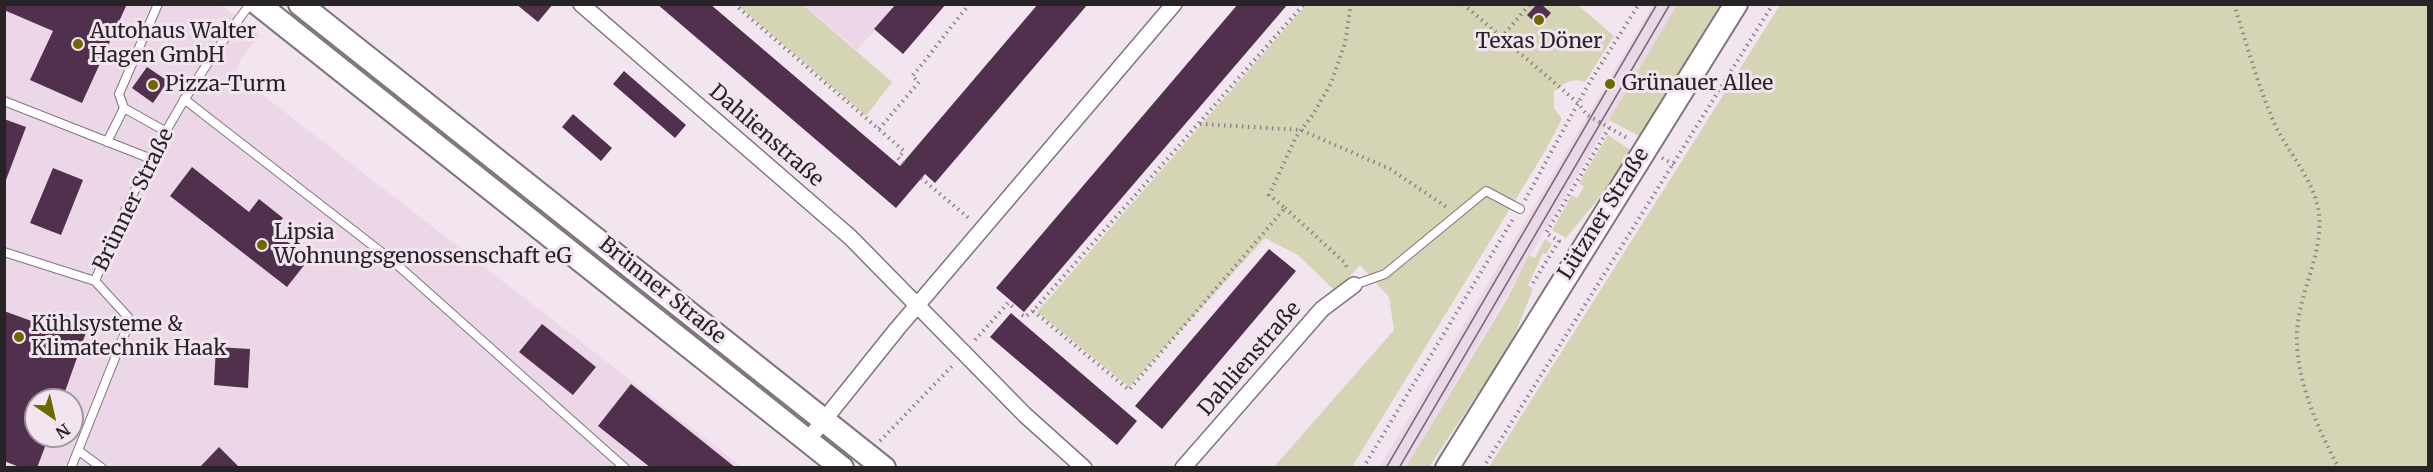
<!DOCTYPE html>
<meta charset="utf-8">
<style>
body{margin:0}
#map{position:relative;width:2433px;height:472px;overflow:hidden;background:#f2e5f0;font-family:Merriweather,serif}
canvas{display:block}
.frame{position:absolute;inset:0;border:6px solid #282327;pointer-events:none}
.north{position:absolute;left:24px;top:388px;width:60px;height:60px;box-sizing:border-box;background:#f2e5f0;border:2px solid #a197a0;border-radius:50%;rotate:146deg;font-size:16px;font-weight:700;line-height:24px;text-align:center;color:#282327}
.north::after{content:'';display:block;margin:auto;width:21px;height:27px;background:#6e6800;clip-path:polygon(50% 0,100% 100%,50% 72%,0 100%)}
</style>
<div id="map">
<canvas width="2433" height="472"></canvas>
<div class="frame"></div>
<div class="north">N</div>
</div>
<script>
const ctx = document.querySelector('canvas').getContext('2d');
ctx.lineJoin = 'round';
function fillPath(path, color) {
  ctx.fillStyle = color;
  ctx.fill(path, 'evenodd');
}
function stroke(path, color, width, dash) {
  ctx.strokeStyle = color;
  ctx.lineWidth = width;
  ctx.lineCap = dash ? 'butt' : 'round';
  ctx.setLineDash(dash || []);
  ctx.stroke(path);
}
function label(font, color, halo, rows, align = 'center') {
  ctx.font = font + ' Merriweather,serif';
  ctx.lineWidth = 6;
  ctx.setLineDash([]);
  ctx.textBaseline = 'middle';
  ctx.strokeStyle = halo;
  ctx.fillStyle = color;
  for (const [text, x, y, turn = 0] of rows) {
    ctx.save();
    ctx.translate(x, y);
    ctx.rotate((+turn || 0) * Math.PI / 180);
    ctx.textAlign = isNaN(turn) ? turn : align;
    if (halo) ctx.strokeText(text, 0, 0);
    ctx.fillText(text, 0, 0);
    ctx.restore();
  }
}
const built = new Path2D(`
 M4,5h217l39,30 -20,25 -4,14 506,393h-737zM36,400h36v36h-36z
 M804,5h93l-40,45z
 M1653,5h24l-271,462 -27,1z`);
const green = new Path2D(`
 M737,5h66l89,77 -26,34z
 M1306,5h272l36,31 -29,46c-14,-5 -21,1 -31,10v16l8,11 -18,34 -192,314h-78l120,-137 -5,-33 -29,-32 -24,27 -38,-37 -33,-17 -136,149 -92,-75z
 M1677,5h46l-82,132 -32,-17z
 M1780,5h648v462h-939z
 M305,22l483,383 -1,3 -2,1 -409,-328 -75,-55z
 M1608,135l24,16 -23,35 -43,52 -14,-8 20,-35 5,3 7,-11 -5,-4z
 M1545,239l7,5 -6,10 -3,-1 -15,32 5,4 -21,53 -83,125h-23l102,-170 21,-42 6,3z`);
const building = new Path2D(`
 M4,4h123l-45,99 -52,-23 23,-49 -49,-21z
 M516,4h37l-15,18z
 M657,4h53l190,162 138,-162h50l-153,179 -10,-9 -29,34z
 M896,4h50l-43,50 -29,-25z
 M1238,4h50l-264,308 -28,-24z
 M1537,4h4l10,9 -12,13 -12,-11z
 M147,67l21,14 -15,22 -21,-15z
 M624,71l62,54 -11,13 -62,-54z
 M573,114l39,34 -11,13 -39,-34z
 M4,119l22,8 -20,53h-2z
 M192,167l57,45 10,-13 24,19 -9,13 35,28 -22,28 -117,-91z
 M53,168l30,12 -22,55 -31,-12z
 M1269,249l27,22 -134,158 -27,-23z
 M4,311l44,16 6,-16 35,13 -27,76h-26v36h13l-12,32h-15l-18,-7z
 M1011,313l126,108 -20,24 -127,-108z
 M542,324l54,43 -23,28 -54,-43z
 M216,347l34,2 -2,39 -34,-3z
 M631,384l105,84h-85l-53,-42z
 M219,447l21,21h-41z`);
const path = new Path2D(`
 M734,4l170,147 -6,7 8,7
 M1463,4l115,99 9,12 42,24
 M2234,4c13,41 24,82 41,121 14,29 40,56 44,89 4,36 -16,72 -21,107 -7,48 18,105 41,147
 M1501,38l29,-34
 M1200,124l101,6 89,39 58,39
 M879,129l40,-47 -7,-6c21,-24 37,-48 58,-72
 M1662,158l13,7
 M921,178l50,42
 M1525,200l63,-115 51,-81
 M1285,208l60,55 3,7
 M1533,283l26,-42 -13,-8 63,-105
 M1033,311l96,79 156,-182 -16,-13 27,-58 18,-24 17,-30 14,-40 6,-39
 M1022,315l3,2 8,-6 271,-307
 M975,340l33,-37 7,6
 M880,441l74,-77
 M1363,468l150,-249
 M1483,468l290,-464`);
const service = new Path2D(`
 M158,4l-39,90 5,14 41,23
 M184,99l210,163 231,206
 M4,101l145,57
 M107,142l17,-34
 M4,252l91,29
 M1354,285l31,-11 101,-83 34,18
 M79,451l23,17
 M71,468l56,-140 1,-11 -33,-36c40,-102 88,-189 155,-277`);
const minor = new Path2D(`
 M581,4l269,233 175,178 59,53
 M808,440l89,-111 277,-325
 M1183,468l139,-159 32,-24`);
const secondary = new Path2D(`
 M258,4l584,464
 M300,4l584,464
 M1447,468l289,-464`);
const tram = new Path2D(`
 M1386,468l271,-464
 M1399,468l271,-464`);
const markers = [
 [1539,20,6,"#6e6800"],
 [78,44,6,"#6e6800"],
 [1610,84,6,"#6e6800"],
 [153,85,6,"#6e6800"],
 [262,245,6,"#6e6800"],
 [19,337,6,"#6e6800"]
];
const poiNames = [
 ["Autohaus Walter",90,32],
 ["Hagen GmbH",90,56],
 ["Texas Döner",1539,42,"center"],
 ["Grünauer Allee",1622,84],
 ["Pizza-Turm",165,85],
 ["Lipsia",274,233],
 ["Wohnungsgenossenschaft eG",274,257],
 ["Kühlsysteme &",31,325],
 ["Klimatechnik Haak",31,349]
];
const streetNames = [
 ["Dahlienstraße",766,136,41],
 ["Brünner Straße",134,200,-64],
 ["Lützner Straße",1604,214,-58],
 ["Brünner Straße",662,291,39],
 ["Dahlienstraße",1250,359,-49]
];
fillPath(built, '#ebd7e8');
fillPath(green, '#d5d4b5');
fillPath(building, '#51304d');
stroke(service, '#80747e', 10);
stroke(minor, '#80747e', 18);
stroke(secondary, '#80747e', 26);
stroke(path, '#8c838b', 4, [1.5, 4.5]);
stroke(service, '#fff', 8);
stroke(minor, '#fff', 15);
stroke(secondary, '#fff', 22);
stroke(tram, '#756d74', 1.5);
for (const [x, y, r, color] of markers) {
  const dot = new Path2D();
  dot.arc(x, y, r, 0, 2 * Math.PI);
  ctx.fillStyle = color;
  ctx.fill(dot);
  stroke(dot, '#f2e5f0', 2);
}
label('21px', '#282327', '#f2e5f0', poiNames, 'left');
label('21px', '#282327', '#f2e5f0', streetNames);
</script>
